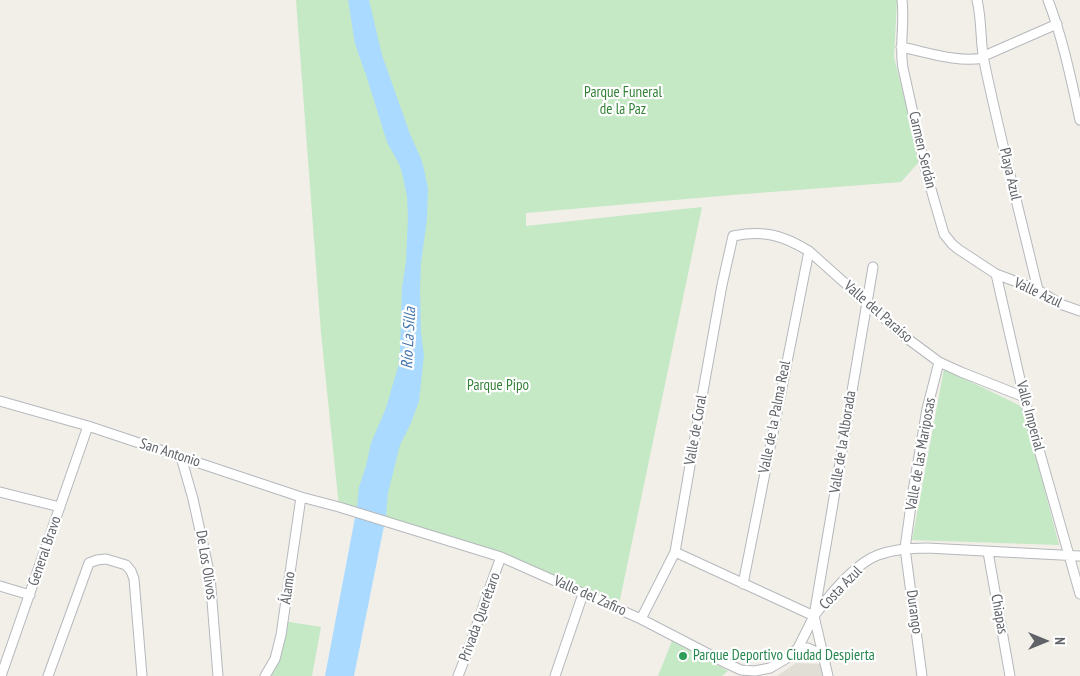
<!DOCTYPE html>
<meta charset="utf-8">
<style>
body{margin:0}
#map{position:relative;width:1080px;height:676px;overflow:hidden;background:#f1efe8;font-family:"PT Sans Narrow",sans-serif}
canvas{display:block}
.north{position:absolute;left:1020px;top:616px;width:50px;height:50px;-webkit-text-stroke:4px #fff;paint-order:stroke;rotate:90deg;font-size:14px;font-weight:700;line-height:20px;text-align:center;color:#5f6368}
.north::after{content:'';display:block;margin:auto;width:18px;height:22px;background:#5f6368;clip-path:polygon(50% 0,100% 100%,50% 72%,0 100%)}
</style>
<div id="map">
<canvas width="1080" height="676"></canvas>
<div class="north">N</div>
</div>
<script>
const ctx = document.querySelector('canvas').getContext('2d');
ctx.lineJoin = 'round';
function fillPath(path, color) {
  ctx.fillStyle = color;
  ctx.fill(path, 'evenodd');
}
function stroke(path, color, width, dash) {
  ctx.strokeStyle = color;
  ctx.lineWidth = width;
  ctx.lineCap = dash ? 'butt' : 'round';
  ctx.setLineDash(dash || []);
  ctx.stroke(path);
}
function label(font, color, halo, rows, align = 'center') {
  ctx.font = font + ' "PT Sans Narrow",sans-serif';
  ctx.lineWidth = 4.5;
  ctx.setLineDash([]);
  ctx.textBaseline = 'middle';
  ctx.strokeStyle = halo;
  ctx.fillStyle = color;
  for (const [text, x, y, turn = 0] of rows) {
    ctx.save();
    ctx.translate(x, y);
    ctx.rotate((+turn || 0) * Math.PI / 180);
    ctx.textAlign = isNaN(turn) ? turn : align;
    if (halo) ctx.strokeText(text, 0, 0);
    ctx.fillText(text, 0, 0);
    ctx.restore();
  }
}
const education = new Path2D(`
 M796,663l27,1 2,12h-48z`);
const green = new Path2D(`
 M296,0h601l-3,57 26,104 -19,21 -169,13 -206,18v13l176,-19 -84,402 -132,-57 -147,-45 -18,-174z
 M944,369l79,38 36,138 -147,-5z
 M283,621l38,6 -9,49h-47z
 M672,641l56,30 -6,5h-64z`);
const water = new Path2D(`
 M348,0h21l13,55 28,79 11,25 3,10 4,20 -1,30 -6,44 -1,26 1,44 3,22 -5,46 -8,22 -11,22 -12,48 -2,23 -32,160h-29l32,-169 2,-20 7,-21 5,-23 15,-35 12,-41 2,-18 2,-62 4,-25 2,-45 -1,-20 -4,-20 -3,-11 -13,-24 -20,-64 -12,-34z`);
const minor = new Path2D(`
 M902,0c3,23 -3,45 1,68l23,104 18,62 8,10 6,5 38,25 42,16 22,14 20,7
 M977,0c5,20 3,41 7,61 16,77 36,153 54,229
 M1048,0c15,39 23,79 32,120
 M901,47c26,5 56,16 82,11l1,-2 73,-32
 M996,274l28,123 56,197
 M0,401l88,25 213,71 38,10 162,50 140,62 85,44 15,7 14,1 15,-3 17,-10 11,-10 16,-32 59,-349
 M181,457l12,42 17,77 8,100
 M0,492l60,15
 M675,552l139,64c14,-19 40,-52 64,-61 16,-6 32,-7 49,-7l153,8
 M988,552l22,124
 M743,584l66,-333
 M0,586l30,9
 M814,616l14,60
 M641,619l34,-67 25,-144 22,-123 11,-49c32,-6 49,-1 76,15l95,85 35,26 22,10 63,25
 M798,648h10l15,7
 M1,676l87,-250
 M48,676l41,-113 8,-3 9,-1 20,6 5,6 3,8 8,97
 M265,676l10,-17 6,-24 20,-138
 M458,676c16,-39 28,-80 43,-119
 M555,676l28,-82
 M922,676l-17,-128 8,-57 14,-82 12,-47`);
const markers = [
 [683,656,5,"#2e9e5b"]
];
const parkNames = [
 ["Parque Funeral",623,93],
 ["de la Paz",623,110],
 ["Parque Pipo",498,386]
];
const streetNames = [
 ["Carmen Serdán",922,150,77],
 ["Playa Azul",1010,174,77],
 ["Valle Azul",1038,293,25],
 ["Valle del Paraíso",878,312,41],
 ["Valle Imperial",1030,416,75],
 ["Valle de la Palma Real",775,417,-79],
 ["Valle de Coral",696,430,-80],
 ["Valle de la Alborada",843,442,-81],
 ["San Antonio",170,453,18],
 ["Valle de las Mariposas",921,454,-80],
 ["General Bravo",45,551,-71],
 ["De Los Olivos",206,565,81],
 ["Álamo",288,588,-82],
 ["Costa Azul",841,588,-46],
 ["Valle del Zafiro",590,596,24],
 ["Durango",914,612,82],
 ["Chiapas",999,614,80],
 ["Privada Querétaro",480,617,-70]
];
const leisureNames = [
 ["Parque Deportivo Ciudad Despierta",693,656]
];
const waterNames = [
 ["Río La Silla",409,338,-87]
];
fillPath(education, '#e1ded6');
fillPath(green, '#c5e8c5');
fillPath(water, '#aadaff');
stroke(minor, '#b5b8bc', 11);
stroke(minor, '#fff', 9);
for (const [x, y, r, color] of markers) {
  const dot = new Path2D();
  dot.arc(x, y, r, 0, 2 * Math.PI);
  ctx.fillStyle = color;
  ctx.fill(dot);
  stroke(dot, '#fff', 2);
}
label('15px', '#348238', '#fff', parkNames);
label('15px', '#5f6368', '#fff', streetNames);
label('15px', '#27864d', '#fff', leisureNames, 'left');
label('italic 16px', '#4174aa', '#fff', waterNames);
</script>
